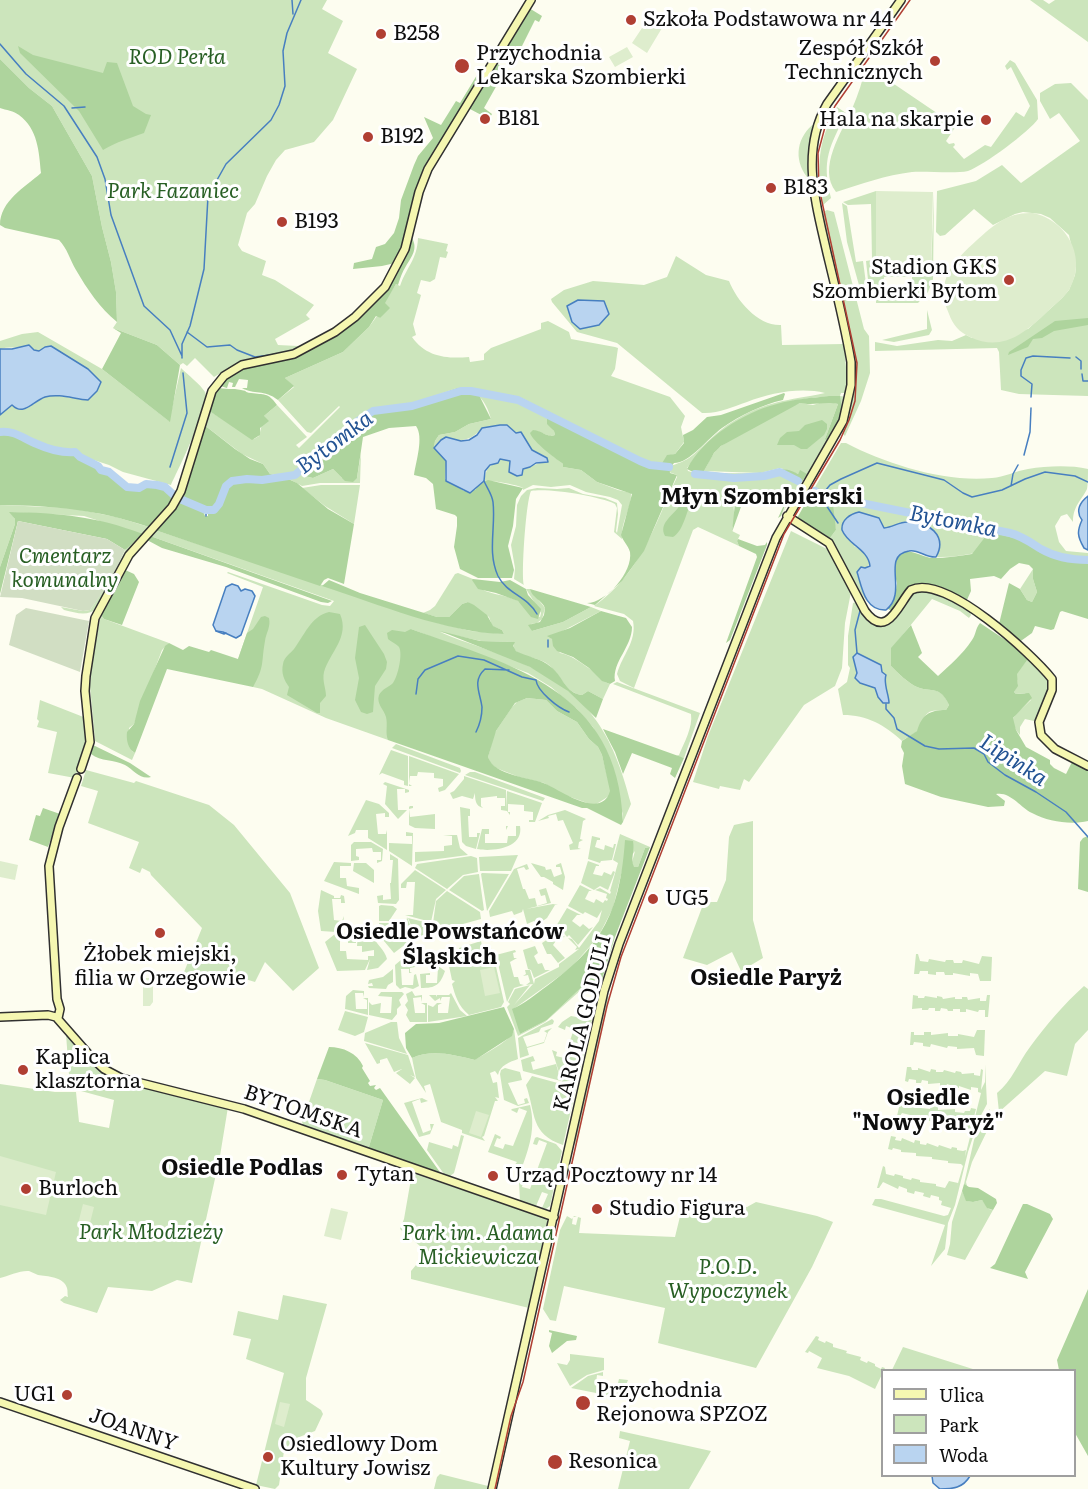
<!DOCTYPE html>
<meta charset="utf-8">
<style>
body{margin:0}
#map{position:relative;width:1088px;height:1489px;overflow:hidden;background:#fdfdf0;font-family:Literata,serif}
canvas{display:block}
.legend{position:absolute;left:881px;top:1369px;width:195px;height:108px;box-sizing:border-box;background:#fff;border:2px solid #9f9f9f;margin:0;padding:8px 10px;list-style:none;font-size:18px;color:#0e0e0e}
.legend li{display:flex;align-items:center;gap:12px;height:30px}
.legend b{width:30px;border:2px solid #9f9f9f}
</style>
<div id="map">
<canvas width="1088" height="1489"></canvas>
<ul class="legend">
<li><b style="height:8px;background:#f5f7b1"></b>Ulica</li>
<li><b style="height:16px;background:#cce5bc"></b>Park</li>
<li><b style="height:16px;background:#b9d4f0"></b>Woda</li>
</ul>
</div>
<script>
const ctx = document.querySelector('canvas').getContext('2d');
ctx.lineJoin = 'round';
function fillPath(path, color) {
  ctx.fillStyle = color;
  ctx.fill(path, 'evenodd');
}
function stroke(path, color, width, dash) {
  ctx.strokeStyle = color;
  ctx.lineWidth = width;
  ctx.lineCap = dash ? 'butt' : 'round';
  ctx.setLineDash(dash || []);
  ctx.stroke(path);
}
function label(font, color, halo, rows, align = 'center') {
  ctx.font = font + ' Literata,serif';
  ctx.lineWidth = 6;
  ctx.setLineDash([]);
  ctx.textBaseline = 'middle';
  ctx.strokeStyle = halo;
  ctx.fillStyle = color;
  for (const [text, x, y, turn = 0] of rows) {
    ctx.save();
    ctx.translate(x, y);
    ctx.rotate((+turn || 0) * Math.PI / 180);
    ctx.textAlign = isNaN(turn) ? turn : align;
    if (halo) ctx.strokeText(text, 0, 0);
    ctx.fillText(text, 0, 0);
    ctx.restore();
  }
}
const green = new Path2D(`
 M0,0h327l-5,9 21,12 -15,32 29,16 -24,51 -19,22 -29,8 -9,10 -9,16 -12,28 -8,9 -9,32 4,6 24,10 -4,14 13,5 39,25 -8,10 4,4 -35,20 3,6 20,1 -1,4 -18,6 -29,3 -16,6 -20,12 -19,-19 -8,8 -4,-3 -3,2 -23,-20 -44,-17 4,-6 -1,-30 -5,-30 -9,-35 -10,-51 -40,-70 -23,-18 -29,-29z
 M1030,0h13l6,4 6,-4h33v42z
 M1010,60l5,3 22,37 1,19c-8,12 -55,47 -70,52 -13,3 -41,0 -56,1 -26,3 -51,12 -76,20 -19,-24 6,-60 16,-83 6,-14 11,-29 14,-44l90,61 -10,15 3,3 5,-1 1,2 -2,2 11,12 21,-14 6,2 25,-35 8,5 6,-11 -19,-39 -4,3 -2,-4z
 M1071,83l17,17v296l-69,-2 -18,-4 -2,-38 -2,-4 -122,3v-9l22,4 41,-6 14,1 14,-6 6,3 56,-9 34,-31 7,-8 6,-15 1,-8 -7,-32 -19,-17 -9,-4 -18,-2 -8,2 -22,11 -19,-16 -29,26 -5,1 -4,-4 1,-41 39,-10 26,-16 19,18 59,-42 -21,-28 -9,6 -10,-18v-8l15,-9z
 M837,107l9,6c-16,34 -25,46 -15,85l-8,7c-6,-42 -6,-61 14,-98z
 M815,123l-5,25 -1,28 -2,1c-14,-18 -10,-41 8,-54z
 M876,191l1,79h54l3,-78 -1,87 -5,13 -10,11h-42v-15h7l1,3h28v-14h-28l-1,9h-11l-3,3 -3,-28 6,-1 -1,-56 -23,1 -5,-3z
 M842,203l5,3 9,56 7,-1 4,30 -5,5 -15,-54z
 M827,210l7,2 30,117 5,7 1,37 -9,28 -16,35 -4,-4 12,-42 -32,-177z
 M418,238l30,6 -2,7 2,1 -2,6 -6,-1 -5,22 -5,3 -9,-2 -4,13 4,2 -8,29 3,11 -4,2c14,20 35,22 57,20l1,5 14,-2v-6l7,-6 50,-19v-6l7,-2 21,11 2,7 44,8 3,1 -3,21 -4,7 59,21 15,19 -4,11 3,15 -9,12 -8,2 -5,9 -13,-2 -129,-66 -33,-6 -30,-3 -44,15 -35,5 -13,6 -44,38 -30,23 -21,-1 -7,-10 -21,-10 -39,-30 5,-14 46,29 5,-3 5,-20 13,-11 30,32 -11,8 3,3 41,-41 -1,-1 -28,27 -4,-1 -29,-32 16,-13 -9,-9 58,-26 26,-25 8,-11 3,2 4,-15 12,-19 4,2c7,-20 17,-26 18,-48z
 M676,256l30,19 23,6c8,20 29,45 52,44l1,20 62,-1 3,35 -1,14h-5l-1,3 7,1 -6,20 -1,-21c-62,1 -116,21 -153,72l1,3 7,2 -1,3 54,3 33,-6 19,11 -20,33 7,-13c-11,-11 -42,-19 -52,-1 -3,5 0,9 0,14 0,5 -3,9 -3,14l8,4 -3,6 2,5 -41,-19 -5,3 -59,158 -14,-7 -3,-7c5,-19 20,-32 16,-53l-9,-7 -30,-8c47,-33 60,-80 83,-129v-2l-8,-3v-5c8,-4 16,-5 24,-12 13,-11 24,-24 39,-33 35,-22 55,-21 93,-29 -25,-6 -55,0 -78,9 -15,5 -29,12 -45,11l-85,-70 -40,-11 -25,-30 -1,-3 13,-9 29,-9 51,4 23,-8z
 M927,310l5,20 -3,5 -35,7 -12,-2 45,-11z
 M38,332l64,37 67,52 12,-53c7,7 19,16 24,24 6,11 -27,78 -34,93l-48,-13 -14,-7 -61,-20 -28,-12 -20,-4v-14l13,-11c11,14 21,-3 32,-7 14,-4 29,3 43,3l11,-13 -11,-18 -37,-23 -6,1 -6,5c-11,-4 -28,-6 -39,-3v-8l22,-7z
 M472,392l46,9 29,15v6l7,9 1,4 -5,1 -17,-6 5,13 25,21v3l18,3 16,12 21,8 13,3c1,15 -11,30 -9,46l-8,-7 3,-24 -2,-4c-17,-8 -66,-16 -84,-13 -5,10 -10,84 -7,94l-10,-6 1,-11 -4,-23 5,-19 1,-21 4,-9 6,-6 10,-2 20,1 12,-1 14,6 22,4 12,5 1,11 -2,17 1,2 5,-28 -4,-5 -8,-3 -24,-5 -16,-7 -19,2 -18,-2 -10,5v-2c-5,-3 -33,-8 -39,-7 2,-10 3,-16 14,-18l2,-4 10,2 -1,9 2,3 10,2 2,-6 25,-9 -16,-10 -8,-11 -12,-10 -18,-3 -12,2c-14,18 -30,9 -48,20l1,-7 4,-6 16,-3 14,-8 22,-5c-2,-9 -9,-24 -19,-27z
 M826,401l12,3 -13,35 10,-9 -13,24 -5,2 -1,7 -12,17 2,-6 -6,-3 -2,3 -18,-6 -20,5 -56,-2c4,-7 7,-15 12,-20 17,-18 61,-38 84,-48l13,2z
 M841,443h5c40,21 100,40 146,35 12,-1 24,-7 36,-9 19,-3 42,-4 60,0 0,6 0,15 -1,20 -6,12 -14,17 -14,33l-6,-8 -6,2 -6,10 4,16 7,9 22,2v10c-26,0 -45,-9 -66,-23 -29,8 -56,18 -86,17l3,-17c-6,-14 -21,-21 -36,-18 -7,2 -12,6 -19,6l-5,-10 -25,28 11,7 5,10 -4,5 -4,-1 -5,7 10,28 -16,-25 -21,-39 6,-8 -9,-39 -12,-4z
 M361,453l-1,30h-40l-18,3 -13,-7h6l5,-4 13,3 20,-9 9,9h15z
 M321,485h39l-6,39 -29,-18 -23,-18z
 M0,505l71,3 45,9 33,10 -21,26 -30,55c-11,9 -21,5 -34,2l-3,-3 22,4 7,-1 20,-30 17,-33 16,-12 -59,-19 -74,-4 5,7v5l-15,43z
 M155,530l283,93 33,8 33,3 -2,-4 -10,-4 -3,-9 -21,-15 -6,2 -13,13h-12l-14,-4 7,-3 5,-4 20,-32 3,-1 15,6c4,16 31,14 45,22 11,6 6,12 22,16l1,-4 -15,-24h4l15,19 -3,11 -5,4 -6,1 1,7 31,-9 28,-15 10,4 -50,26 9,16c11,2 21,10 30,16 8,6 10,12 20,15l-7,15 -15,-8 -6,4c-15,-1 -21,-19 -31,-28 -10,-11 -29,-8 -38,-19l1,-6 -33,-1 -41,-9c25,11 52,18 77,29 71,30 96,72 114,143l-8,18v-8l-30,-87 -16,-18 -26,-22 -23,-14 -117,-44 -23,111 -62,-22 -64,-29 -9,-2 -15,-28 25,-72 -36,-14 1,-1 94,33 8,1 4,-5 -181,-64 -1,-2z
 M791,531l38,19 22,42 -6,31 -3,45 -7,18 -31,19 -55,77 -5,-3 -4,11 -20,-4 -1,3 -26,-7 15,-46z
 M1033,569v10l4,13 -5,10 -5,-2 -7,-11z
 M765,573l2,1 -80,207 -1,-2z
 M919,590l16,2 34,17 2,6 -2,3 -9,-7 -28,-12 -40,49 -1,18c6,6 18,18 26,21 15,6 24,-2 32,18l-3,5c-23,0 -18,3 -28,20 -4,5 -11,7 -16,11 -17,-16 -35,-26 -59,-26l-5,-26 9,-7 3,-14 -2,-3v-29l5,-33 3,-1 2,2 11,16c34,12 28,-18 50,-30z
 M101,615l3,4 65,24 -7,7 -28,74 -5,4 3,23 3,2 -3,7 -37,-19 -5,-55 2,-27z
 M1028,659c6,6 17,13 21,21 4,11 -8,32 -15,41l-9,-2 -5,8v8l-4,-5 -4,-10 4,-6 15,-14 -6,-7 -9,1 -2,-2 4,-8 -2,-10z
 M617,682l83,31 -16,45 -8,-2 3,-1c5,-12 14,-28 12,-41l-78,-30z
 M527,698l19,2 11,11 20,11 12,17 9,8 4,8 9,36 -2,5 -14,9 -5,-1 -28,-10 -18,-11 -25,-6 -23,-9 -7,-7 -1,-4 6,-23 18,-27 5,-5z
 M40,700l46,18 1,24 -12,36 -27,-5 9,-41 -20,-5 2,-6 -2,-2z
 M396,744l64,24 1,3 -1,2 -68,-25z
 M391,750l17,6v30l-4,-1v-4l-22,-8 -3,2z
 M409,756l50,18 -14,16 -6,2 -1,-4 5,-2v-7l-9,-1v-5l-16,-1 -1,4h-7l-1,8 3,2h-3z
 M86,770l48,13 2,-2 73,24 25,20 56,68 29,75 -26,23 -28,-29 -10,20 -26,-8c-11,13 -32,8 -47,3l20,-49 -51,-53 -1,-3 -8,-4 -2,5 -11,-5 10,-26 -51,-19 10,-32 -17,-5z
 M470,772h5l70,26 -2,3 -78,-26z
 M464,776l42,14 1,20v-19l35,12 -7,19h-6v-2h4v-8l-9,-1v-6l-16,-1v8h2v3l-3,-4 -6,-1v-4h4v-8h-8v-2l-16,2v8l2,2c-8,-2 -8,-9 -8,-15l-2,6 -11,-3 -9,3 -3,-6 4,-2 10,-12z
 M385,782l24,8v2l-4,1v-4h-8l1,21h9l-9,9 -13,-15 2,-18 -4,-2z
 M366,800l13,4 10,9v4h-4v-4l-9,1 2,20h8l1,-4v20l-19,-12v-8h-12l-1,3 -7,3z
 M410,806h3v2l-4,1 1,8 25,-3v15l-20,-1 -6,-3v-18z
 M460,807l10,2v7h-2l1,21h8v-4h3l-4,16 -10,-3 -4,-4z
 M565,810l21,9 -3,2 -3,18 3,1 -4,2 -1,6 3,1 -11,1 -1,-5 4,-2 -10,-23 -5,1 -2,-7 -8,2 1,2 -11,3 10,-6z
 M753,821v99l10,38 -22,13 -9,-19 -25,13 -24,-7 21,-56h13l9,-22 3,-43 5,-12z
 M506,826h14c4,22 -27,26 -43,23l5,-20h7v5h-4v9h22l1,-7h8v-10h-8l-2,4z
 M406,832l7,1 -1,33 -23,-15v-8l23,1v-8h-6z
 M620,834l30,13 -5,1 -7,19h-5l-1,-5 3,-11 -12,16 -10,41 -15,29 -27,31 -56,40 5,26 27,-14 39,-37 14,3h-9l-8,5 -2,-1 -36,32 -27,14 -11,-29 3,-3 -2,-2 7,-13 15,-4 -16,20 19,-21 -7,1 4,-3 -2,-7 -5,1 3,-2 -1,-4h5l4,14 1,-5 24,-12v-3l20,-15 -4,1 2,-3 -9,-9 4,1 7,9 20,-27 3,-11 -5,8 -12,-6 -2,2 -15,-8 12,-21 12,6h-3l-4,8 9,4 2,-4 7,4 2,-3 2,1 1,-2 -2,-1 1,-4 -12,-4 5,-2 10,6 1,-2 -1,-1 8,-28 -5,-3z
 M443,835h14l3,13 8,7 -53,7v-10l29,-1v-5l8,-1v-9z
 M592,836l8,2v2h-3l-2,7 9,3 1,-5 8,3 1,-4h2l-4,16 -11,1 -1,2 -12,-4z
 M354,842h17l12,7 -1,12 -5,2v-3h4v-8h-8l-1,-4 -16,1v7l3,1v3l-8,1v-16z
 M390,854l8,5 1,41 -3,4 -18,-1 -1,-7 6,-1v5l8,-1 -1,-16h1l2,-23h-3z
 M518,855l-7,16h-31l-1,-14z
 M471,856l6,2 1,14 -15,3 -16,14 -32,-21 2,-4z
 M588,861l11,4v1h-3l-3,8 9,2 2,-4 7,3 2,-4 2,1 -7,18 -8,-4 -6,4 -13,-7z
 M334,862l17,1v3h-11v12h6l1,8 12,2v6l-35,-13z
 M354,863h12l8,7v13l-21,-12z
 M531,863l14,4 1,3 5,-1 3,8 8,-3 -2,-7h-4v-2l5,-2 4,14 -2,13 -10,-6v-2l-9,-5h-3z
 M527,864l2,5 -3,1 -2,-3 -7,2 6,20h2l4,10 6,-1 2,8 10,-3 -2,-8 -4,1 -2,-6 7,-2 5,15 -25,6 27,-5 5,1h-3l-8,13 -11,8 -2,-5 -7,3 -4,-15 -1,3 -8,3 -2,-4 -22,6 -1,-6 25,-42z
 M415,870l31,20 -10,9 -5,23 -26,-7h8l2,-33h-8l-1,6h-5v-4z
 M482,873l27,1 -22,37 -6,-37z
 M479,874l5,36 -2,1 -33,-21 15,-14z
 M321,890l13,6v2h6l1,-3 3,1 1,7h-4v-4h-9l2,21 8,1 2,-5 -1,8 -7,8 -15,-1 -3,-20z
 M447,891l33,21 1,7 -18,5v2l-8,2 -22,-5 3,-22z
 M381,905l12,1 4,3 -8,12h-10v-15z
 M567,908l14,7h-4l-5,6 8,6 3,-3 6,5 4,-2 -15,18 -9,-10 -2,2 -3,-4 -9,-5z
 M407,917l8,20 -21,16 -15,-18v-12h13v3h-4v8h10v-7h8z
 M408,918l45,11 -37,8z
 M554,930l11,7 -7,1 -5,7 12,13 -7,5 -7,-9h-4l-5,-11 6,-4z
 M335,934h21v9h-8v-4h-8v12h6l1,8 21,1v-4h6v-6l-12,2v-6h-5l1,-12 14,1c4,9 13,15 15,24l-9,9 -11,2 3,-11 -5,11 -28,1 -12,-29z
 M481,941l1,5 3,1 -2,3h4l-1,-2 6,1 12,53 -3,5 -32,8c-11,-9 -14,-20 -17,-31l3,-3 -3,-1 -3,-14 3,-11 7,-4v-3z
 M535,946l3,7 -4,3 4,8 4,-1 3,7h5l-16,8 -3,-8 -3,-1 -5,-19z
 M515,950l1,2 -3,1 1,5h3l-7,4 4,15h4l2,7 4,1 -10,3 -7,14 -11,-47z
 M408,954h8l1,11 -2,2 -5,1v4l2,1h-3v-4h-8l1,16h11l1,-10 2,-1 3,12 -6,3 -8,-2 -5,2 -4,-4 -1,-20z
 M916,954h2l2,7 8,1 1,-3 16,3 1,-2h7l1,3h8l1,-3 16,4 3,-8 10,1 -1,24h-11l-2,-7 -8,-1v3l-17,-3v2h-8l-1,-3h-8v3l-8,-1v-3h-8l-1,3h-5z
 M434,963l11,8c-5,14 -9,17 -24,17l-1,-14 10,-1v2h-4v8h11l1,-15 -4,-1z
 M393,969v13l-5,3 -2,4 -17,-1 -1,-2h5l-1,-3 -4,1 1,-4 14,-3z
 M1084,986l4,3v41l-13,14 -8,32 -22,-5 -46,41 -2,-19c15,-12 21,-30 33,-46 16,-22 34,-43 54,-61z
 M353,990l11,1v6l-1,-4h-8l1,16h11v-9l-4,-2h5v17l-23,-6 1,-13z
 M412,991l3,5 7,-1v7l-1,-5 -8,1 2,15h10v-8l-4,-2h6v19h-17l-4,-7 2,-5 -3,-5 3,-4 -2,-7z
 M381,992h21l2,2 -5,6 2,5 -4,4v5l-5,6 -23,-5v-13l3,3 9,-2 -1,10h11l1,-16 -14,-1z
 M451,993l9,17 7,6 -39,6v-17l5,2 4,-4h5l-4,2v8h10l2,-16h-8l-2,4v-3l-5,3 -6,-6h7v2l1,-2h12z
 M913,995l5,1v2h6l1,-2 12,2v-2l5,1 1,2 12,-2v2h7v-2h5l1,3 12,-2v3h6l1,-6h3l-2,22h-3v-7h-6l-1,2 -12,-3v3h-6v-3h-7v2h-5l-1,-2 -6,-1 -1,3h-5v-3h-6l-1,2h-6v-2l-10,1z
 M609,996l-34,150 -1,-5 32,-143z
 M345,1011l23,6 -4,15 -9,4 -17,-6z
 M571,1016l21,4 -16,66 -14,-4 -10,-32 5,2 -1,4 8,2 10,-29 -8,-3 -1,4 -7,-3 4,-5z
 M552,1019l2,2 -1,3 -12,4 -2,4 -16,5 4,10 17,-5 3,-9 -3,-2 8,-3 -4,4 -4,11 -17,5 2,7 -9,3 -2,-20z
 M391,1022h6l2,16 8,16 -43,-13 1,-8z
 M514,1029l4,30c-8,3 -18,6 -20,16l-3,-4 -5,2 3,10 4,-1 2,16 -4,-1 3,4h-3l-11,35 -2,1 3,4 -23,-8v-3l-21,-8 -11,-38 -6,2 2,7 -10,-15 -4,-20c20,-9 42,-3 63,2 10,-7 38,-20 39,-31z
 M977,1030h8l-1,26 -8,-1 -2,-7 -17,1v-2l-9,-1 -1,2 -16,-4 -1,3 -7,-1v-3l-9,-1 -1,3h-3l1,-13h3v3h10v-3h7v3l17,-2v3h10v-2l16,3z
 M66,1034l26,30 17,12 27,10 92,21 -8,49 -28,127 -15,-3 -25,11 -44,-4 -11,26 -33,-10 -4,-3 5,-4 3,1c-1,-3 0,-6 -1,-9 -3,-11 -20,-12 -29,-13 -3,-1 -6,-3 -9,-4 -8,-1 -21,5 -29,7v-194l55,8h21l3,30 30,6 5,-28 -44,-12z
 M365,1043l43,12 7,22 -5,-2 5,3 -5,6 -14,-11 6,-4 -8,3 -7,-14 -7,2v3l-3,1z
 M533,1056l2,5 -4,1 2,8 23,-6 5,17 -38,-10 -2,-11z
 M985,1064l2,40 -8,15 -11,33 -13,53 -7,18 -3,26 -14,17 14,-41 -73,-20 3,-6h6l63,17 4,-1 3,-7 -10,-3 1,-4 -3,-1v-3l-8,-2 -1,3 -7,-2 1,-3 -9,-2 -1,3 -7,-2v-3l-8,-3 -1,3 -15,-7 -4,6h-2l6,-22 2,1 1,7 8,2 1,-2 8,2v2l8,2 1,-2 8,2v2l16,2v2l9,2 4,-7 9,2 -2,7 7,-24 -2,-2 -13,-1v-2l-16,-2v-2l-16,-1v-3l-15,-1v-2l-8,-2 -1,2 -4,-1 3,-13 5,1 -1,3 6,1 1,-3 12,5 1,-3 5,1v3l6,1 1,-2 11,4 1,-2 12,4 1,-2 5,1v2l6,1 3,-1 -1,7 16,-64 -3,-1v-4l-7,-1v3l-12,-4v2l-12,-4 -1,3 -6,-1v-3l-12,1v-3l-6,-1 -1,3h-5v-3l-7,-1 -1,3 -3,-1 2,-14h4l1,3h6v-2l12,4 1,-3 5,1v2h7l1,-2 11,3 1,-2 5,1 1,2 12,-1v2l6,1 1,-7 2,1 -2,20 4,-8z
 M505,1068l15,4 2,8 -14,3 10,22 7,-2 -1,-4 3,-1 2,5 -11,3 -14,-6 -4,-26 1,-4z
 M532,1076l44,12 -13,57c-33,-11 -27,-31 -37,-60z
 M317,1079l8,1 58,20 -15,50 -64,-22 -2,-6z
 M422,1098l6,3 -7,2 -1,-4 -8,3 11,31 8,-3 -1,-6h4l-4,10 -11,3 -15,-34z
 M900,1103h4v3l8,1 1,-3 8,1v3l9,1 1,-3 7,1v3l17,-1v3l9,1 1,-2h5l1,-3 5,1 -6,23 -8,-1 -2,-7 -9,-2v3l-8,-1v-3h-17v-3l-8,-2 -1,3 -7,-1v-3l-8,-2 -2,3h-3z
 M530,1105c6,24 -1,43 -9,65l-8,-3 4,-5 -29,-10 7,-18 6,3 -1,2 -3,-1 -3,8 9,3 2,-5 8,2 14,-35 -8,-3 -2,5 -6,-3 1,-1z
 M990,1109l1,14 -19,39 -6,20 1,4h-2l-1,-2 10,-44 8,-19z
 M461,1135l3,1 -10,37 -4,3 -6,-2 -17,-24 2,-8 23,7 1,-4 5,2z
 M537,1137l19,7 6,7 -7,31h-3v4l2,1 -4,19 -4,3 -4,-1 6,-14 -6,-2 -6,14 -16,-5 -1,-19 4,1 -1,4 8,2 17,-46 -8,-3 -2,5 -4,-1 2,-6z
 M412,1173l136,46 -19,89 -118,-29v-8l16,-19 -27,-23 4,-10z
 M962,1191l5,10 6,1 9,-2 7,9 4,1 -28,50 -18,-5 3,-11 2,-22z
 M684,1200l63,7 9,-5 61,14 16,6 -21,45 -56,101 -98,-25 7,-35 -101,-22 -8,35 -6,-1 -7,-11 17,-79 7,-14 5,3 2,-3 3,1h-4l-1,7 4,1 2,-8 3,1 -2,15 96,4z
 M283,1295l44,9 -21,74v22l15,10 2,4 -8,17 -21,8 -10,12 -5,34 -4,4 -19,-4 28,-112 -38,-14 5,-20 -18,-4 5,-24 40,9z
 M816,1336l3,1 -1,3 7,3 1,-2 7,3v3l14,4 -1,2 15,4 -1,3 7,3 1,-2 7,3v2l6,3 1,-2 3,1 -10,21 -26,-13 -32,-8 5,-10 -13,-7 -1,2 -3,-1z
 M903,1347l73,23h-84z
 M570,1354l34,4v12l-17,5 -17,11 -13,-23 10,2 3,-5z
 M603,1372v4l-6,-1 -1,8 21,4 2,-8 9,1 -7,18 -50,-10 17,-12z
 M620,1431l9,2 82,18 -22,38h-71l12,-48 -11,-3z
 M440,1474l48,12 1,3h-55l3,-12z`);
const forest = new Path2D(`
 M529,8l13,8 -3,6 -4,-2 -14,28 -3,-2 -3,5 -9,-5z
 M18,46l15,9 70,18 4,-11 10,1 16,43 13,8 5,1 -7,18c-16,6 -26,8 -41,17l-24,-39 -59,-58z
 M0,59l29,29 23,18 40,70 10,51 9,35 5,30 1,30c-17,-14 -30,-33 -41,-52 -6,-10 -9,-22 -17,-30l-54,-12 -5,-3c0,-24 25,-38 41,-52 -2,-21 -3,-44 -22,-58 -5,-4 -13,-5 -19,-7z
 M496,63l8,5 -3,6 1,2 -18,32 8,6 -3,5 -21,-11z
 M480,70l4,2 -48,78 -41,113 -13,3 -29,3 1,-6 18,-4 4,-12 9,-3 9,-11 5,-15 2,-18 13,-35 4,-9 15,-18 -9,-21 17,8 15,-24 4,2z
 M412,238c6,11 0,18 -6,28 -4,6 -6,13 -8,19l-2,-1 -11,19 5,5 -10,10 -4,-2 -7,11 -26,25 -58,26 9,8 -16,14c-14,-11 -24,-5 -36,-12h5l1,-8 -9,-1 -4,8h-3l1,-4 -4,-1 -2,6 -10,-3 18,-16 49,-11 51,-25 51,-46z
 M1088,318v7l-34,6 -12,7 -9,1 -5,8 -20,8 1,-3 46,-31z
 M113,328l44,17 23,20 -10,57 -68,-53 19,-36z
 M216,387c9,3 17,1 25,3 8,1 2,2 10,3 13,2 17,-1 26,12l-13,11 5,5 -9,7v7l-8,5 -44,-30z
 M457,388l30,3 33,6 129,66 12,2 6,-10 8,-1 9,-11 -1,-8 10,-5 14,-13 14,-2 63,-22 1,1 -2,6c-22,5 -42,15 -61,28 -14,10 -32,35 -48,35l-3,4 -23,-3 -129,-65 -48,-8h-11l-55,16 -31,3 -20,12c22,-18 33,-13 58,-19 15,-4 30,-10 45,-15z
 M460,392h10l9,3 12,24 -22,5 -14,8 -16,3 -4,6 -1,7 12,13 -1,18 19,12 11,-1 5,-7 8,-3 35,8 -7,11 -3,27 -5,20 6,24 -2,8h-34l-18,-9 -6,-22 3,-21v-9l-2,-2 -19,-6 -3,-25 -7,-6 -12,-3c2,-14 10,-38 2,-49l-27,2 -26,9 -6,41 -4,4 -8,-1 -12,-12 -20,9 -13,-3 1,-4 55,-48 17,-11 40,-6z
 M829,396h11c4,21 -2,28 -14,44l-1,-1 13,-35c-14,-3 -24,2 -38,-1l-79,43 -7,7 -10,18c17,3 35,3 53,2 17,0 23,-9 41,1l2,-4 7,4 -5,8 -19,-11 -24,5 -25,1 -39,-4 -8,-4c16,-31 57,-57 90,-65 17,-5 34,-6 52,-8z
 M547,416l103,50 19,2 1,5 7,2 -33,76 -22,30 -27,24 -8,-2c19,0 46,-31 43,-51 -2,-7 -7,-11 -9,-17l11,-41 -35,-12 -16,-12 -18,-3v-3c-9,-7 -29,-21 -33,-31l3,-3c8,0 14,8 22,5l-1,-4 -7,-7z
 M822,420l5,4v5l-3,6 -17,14h-6l-7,-4h-17l3,-7 7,-6 12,-1 6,-6z
 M203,424l32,25 15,10 13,5 7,10 5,1c-5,1 -9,3 -14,3 -20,2 -29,-8 -40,15 -3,7 -4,12 -11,16l-30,-12z
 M8,433l32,14 25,6 10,1 3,4 32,16 15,13 10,3 12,-4 14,1 8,4 6,6 -5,9 -21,21c-54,-18 -93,-21 -149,-22v-71z
 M286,478l11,5 31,26 26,15 -10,60 -16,-6 -4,2 -4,6 -165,-56 23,-30 25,11 2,5h3v-4l10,-3 10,-23 8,-5 23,1z
 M815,487l12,4 5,5 4,34 -6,8 -33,-20z
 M759,492l15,2 12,9 -5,13 -3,2 6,-13c-14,-5 -27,-2 -42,-1l-10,28 3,-29 7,-6z
 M690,494l3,3c-6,12 -9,34 -20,40l-8,-1c-7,-13 9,-21 15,-31 2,-3 3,-7 5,-10z
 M9,512c51,1 86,4 134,22l-18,16 -18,-11 -89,-18 -18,73v-27l15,-43v-5z
 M989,532l33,8 18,12 26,9 22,2v56l-26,-8 -2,1 -6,17 -3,1 -16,-4 -3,7 -14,10 -19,-19 10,-41 11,6 7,11 5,2 5,-10 -4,-13v-10l-4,-4 -10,-2 -9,6 -9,10 -7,-3 -24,3 1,12 -5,11c-13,-6 -44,-27 -56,-14 -7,7 -11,17 -16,24l-6,-3 7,-13 2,-13 -4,-16c9,-28 24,-10 40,-9 13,0 26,-2 39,-4z
 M152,535l1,2 179,64 -4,2 -7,-1 -95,-35 -64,-19 -15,-8z
 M738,539l19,7 8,-1 2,-3v3l-37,95 -4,3 31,-86 -1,-3 -17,-8 -2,-5z
 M123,569l11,5 5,8 -17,43 -18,-6 -3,-4z
 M473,579l27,3 10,-2 16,9 2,6 13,14 -3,10 -7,-2 -13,-16 -22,-8 -18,-4 -6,-9z
 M329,580l31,13 77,24h12l13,-13 6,-2 6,3 13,10 6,11 9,4 2,4c-57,-1 -126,-30 -182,-48z
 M530,589l61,18 -28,15 -31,9 -4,-6 12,-3 4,-7 1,-7c-3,-8 -13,-10 -15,-19z
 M601,611l25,7 6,9c0,20 -20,35 -17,54l-5,3 -8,-3 -13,-13 -16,-11 -16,-6 -4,-5 -1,-7 -5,-3 23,-8z
 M329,612l11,2c10,23 -10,38 -16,58 -2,9 2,16 2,24l-6,7v10h-3l-30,-18 2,-8c-5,-7 -8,-14 -6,-23 1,-7 7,-10 11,-15 10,-13 17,-33 35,-37z
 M265,616l4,2c2,9 -3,15 -4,23 -4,22 0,25 -12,46l-86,-18 -32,84c-7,-4 -9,-13 -8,-21l7,-8 6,-23 25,-55 4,-3 14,7 6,-4 20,6 2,-2 27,9 9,-26 6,-4 8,-12z
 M980,623l27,18 21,18 -11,15 1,12 -4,6 2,2 13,-1 3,5 -19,20 3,12 10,17 24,13v4l4,4 12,6 6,-12 16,8v51c-17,4 -39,1 -56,-8 -12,-6 -22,-22 -36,-19l9,7 -1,5 -16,1 -47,-10 -36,-13 -3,-18 2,-13 -3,-6 1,-6 15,-10c5,-16 12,-21 29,-21l3,-5c-9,-20 -17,-12 -32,-18 -8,-3 -20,-15 -26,-21v-18l20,-23 11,28 -4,4 20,19c12,-11 24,-21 34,-36 4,-5 3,-11 8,-17z
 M365,625l19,29 3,8 -1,7 -11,17 -2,26 -6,2 -6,-2 -6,-12 4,-22 -4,-20 4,-31z
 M411,629c103,37 207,61 212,193l-2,3 -34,-17h-5l-194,-68c-3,-7 0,-15 -2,-23 -2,-8 -10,-13 -7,-22 3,-6 10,-8 14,-12 5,-7 10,-29 6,-36 -2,-3 -8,-5 -11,-8l-1,-6 5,-3 13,2zM527,698l19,2 11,11 20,11 12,17 9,8 4,8 8,36c-8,29 -49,0 -64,-7 -16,-7 -52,-8 -58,-27l8,-26 19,-28z
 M440,631l40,10 35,1 -2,4 3,5c11,6 25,7 35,16 11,8 15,27 31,28l6,-4 15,8 -7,19 -28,-27 -38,-24z
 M603,729l81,29 -9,20 -5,-4 2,-6 -40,-15 -9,21 -8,-22z
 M93,745l37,18 21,14c-11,3 -17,-7 -26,-12 -11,-6 -24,-3 -34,-11z
 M43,808l17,6 -12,33 -19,-7 7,-25 4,1z
 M1088,836v56l-10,-3 2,-47 3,-4z
 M625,840l8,1c2,10 -3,18 1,26h4l7,-19 5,-1 -35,90 -15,49 -14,-3 -39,37 -27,14 -8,-25c12,-5 24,-15 35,-23 57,-41 73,-76 78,-146z
 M504,1007l10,22 -2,7 -37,24c-21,-5 -43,-11 -63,-2l-6,-10 -1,-15 11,-9 23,-1z
 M329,1047c14,0 28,6 34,19l-1,2 8,13 -2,2 2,3 6,-1 -2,3 2,2 4,-2 62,87 -74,-25 15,-50 -58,-20 -8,-1z
 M964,1184l5,3 9,1 18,11 1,4 -4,7 -6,-2 -5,-8 -9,2 -7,-1 -4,-10z
 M1023,1204h4l23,10 3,5 -28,53 3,7 -38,-11 5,-4z
 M1088,1289v167l-13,-23 -1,-63h-15l-2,-10z
 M549,1330l28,6 -1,4 -9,1 -15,12 -3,-7 3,-13 -3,-1z`);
const cemetery = new Path2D(`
 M18,521l89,18 18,11 -14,30 -21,30 -7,1 -61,-13 -22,-1z
 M26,608l63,13 -9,51 -71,-27 7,-30z`);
const pitch = new Path2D(`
 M648,19l14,9 -15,25 -15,-10z
 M627,47l6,10 -18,10 -6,-10z
 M876,191l57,1 -2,79 -55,-1z
 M1033,213c34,7 55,45 36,77 -7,10 -18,17 -26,26 -22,20 -43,35 -73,21 -11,-5 -17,-12 -21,-23 -15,-34 5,-53 28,-74 18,-16 31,-28 56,-27z
 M0,861l18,4 -3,15 -15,-3z
 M494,967l6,26 -15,3 -5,-26z
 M143,978h10v24l-3,4h-7z
 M476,1111l13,4 -8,22 -12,-4z
 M0,1156l56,16 -10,43 -46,-10z
 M83,1204l11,3 -5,20 -11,-3z
 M331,1208l17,4 -7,28 -17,-4z
 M280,1402l10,2 -6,23 -9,-3z
 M626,1408l20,3 -2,13 -20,-3z`);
const water = new Path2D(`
 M578,300l26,1 5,13 -10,11 -19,4 -8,-7 -5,-16z
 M29,345l5,5 5,1 6,-4 6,-1 37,23 13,13 -4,9 -9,9c-14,-1 -29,-7 -43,-3 -12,4 -21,20 -33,8l-12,10v-66h12z
 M500,425h7l9,8 5,-1 11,18 15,8 1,4 -12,1 -6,4 -7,2 -1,6 -5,1 -8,-4 1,-11 -10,-2 -2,4 -8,2 -5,6 -1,10 -14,12 -24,-12v-20l-12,-13 7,-8 5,-3 15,4 8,-1 8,-5 5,-7z
 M1088,496v54l-4,-2c-7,-12 -7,-17 -2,-28 -7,-9 -2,-18 6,-24z
 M859,512l20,6 5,10c9,-1 15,-6 23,-6 21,-2 41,14 29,35 -10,1 -18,-8 -27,-6 -29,5 0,41 -23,59 -21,1 -24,-22 -29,-38l4,-5 4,1 5,-2c-2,-17 -22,-21 -28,-36 -1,-10 8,-16 17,-18z
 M232,584l6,2 3,5 4,-2 7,2 3,5 -14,39 -5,3 -13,-6 -7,-1 -3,-6 13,-38z
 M857,653l24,12 1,7 4,3c-3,8 3,20 3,28h-6l-5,-6 -3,-9 -15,-5 -5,-5 2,-5 -4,-16z
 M932,1476h38c-7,12 -17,13 -30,13l-7,-6z`);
const stream = new Path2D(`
 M292,0l1,14
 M0,44l26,30 38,32 33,51 8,22 6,36 33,91 26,24 12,26
 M72,108l13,-1
 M187,332l20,15 23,-2 7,5 18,7 22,-3
 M1076,357l5,4v8
 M182,358v-14l8,-18 14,-57 4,-73 18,-32 45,-44 8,-15 6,-19 -2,-35 4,-18 14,-33
 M1082,374l1,7h5
 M1031,397l1,-13 -11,-8v-6l5,-12 7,-2 37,2
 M1024,455l6,-23 1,-24
 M170,467l17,-54 -4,-40
 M484,481c3,7 8,13 9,21 3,25 -6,50 5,74 9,18 29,20 39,38
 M1011,486l2,-12 5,-9
 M815,491h10l5,-6 11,-6 36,-16 67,17 19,13 9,4 30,-7 23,-11 20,-7 30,4 13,6
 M820,496l18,27
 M206,510v6
 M216,631l8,3 2,-1
 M548,640v7
 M857,653l-2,-23 5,-19
 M416,694l2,-15 7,-9 33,-14 26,4 38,17 14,3c1,11 22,28 33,32
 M886,704v5l8,9 3,11 28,17 14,3 35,-1 10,6 4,8 17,13 31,17 30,20 22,25
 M476,732c4,-8 6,-16 6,-25 -2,-15 -10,-26 3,-38l24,1`);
const river = new Path2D(`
 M0,432c14,-2 24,7 37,12 11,5 25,9 38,8l5,5 18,9 3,4 8,2 18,15 12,1 7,-4 11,1 8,2 11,10
 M695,474l39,4 30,-2 16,-4 18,9
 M815,491l12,7h9l174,35c12,3 20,9 31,16 14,8 30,11 47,11
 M180,499l26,11h8l5,-6 7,-18 6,-5 15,-2 15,1 33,-5 60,-52 18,-12 39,-5 49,-15h10l47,9 122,61 10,4 19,2`);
const secondary = new Path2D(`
 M787,516l42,27 36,68c22,30 34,-8 46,-21 34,-17 121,64 141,89v11l-13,32 2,13 14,14 33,17
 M81,769l9,-27 -5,-51 1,-15 9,-58 34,-63 43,-48 9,-16 31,-100 12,-15 18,-11 52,-11 41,-22 20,-15 30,-30 20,-38 14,-57 9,-23 103,-169
 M0,1017l48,-2 8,2 36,41 12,11 17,9 123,31 310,108
 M58,1018l2,-9 -3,-10 -8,-133 10,-39 18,-49
 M0,1402l255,87
 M492,1489l112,-498 15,-47 157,-406 67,-117 8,-36v-23c-6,-36 -15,-72 -24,-109 -11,-49 -27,-101 0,-149l74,-104`);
const tram = new Path2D(`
 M495,1489l16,-73 12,-34 84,-376 14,-49 163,-423 56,-94 9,-20 6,-19 2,-38 -38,-175 -1,-35 7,-26 10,-21 75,-106`);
const markers = [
 [631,20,6,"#b03f33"],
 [381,34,6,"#b03f33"],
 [935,61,6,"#b03f33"],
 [462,66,8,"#b03f33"],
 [485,119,6,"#b03f33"],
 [986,120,6,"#b03f33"],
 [368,137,6,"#b03f33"],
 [771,188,6,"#b03f33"],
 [282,222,6,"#b03f33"],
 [1009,280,6,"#b03f33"],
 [653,899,6,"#b03f33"],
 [160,933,6,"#b03f33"],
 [23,1070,6,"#b03f33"],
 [342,1175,6,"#b03f33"],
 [493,1176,6,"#b03f33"],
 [26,1189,6,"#b03f33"],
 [597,1209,6,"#b03f33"],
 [67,1395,6,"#b03f33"],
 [583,1403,8,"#b03f33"],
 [268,1457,6,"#b03f33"],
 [555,1462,8,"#b03f33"]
];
const poiNames = [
 ["Szkoła Podstawowa nr 44",643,20],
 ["B258",393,34],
 ["Zespół Szkół",923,49,"right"],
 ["Technicznych",923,73,"right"],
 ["Przychodnia",476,54],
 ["Lekarska Szombierki",476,78],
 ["B181",497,119],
 ["Hala na skarpie",974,120,"right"],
 ["B192",380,137],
 ["B183",783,188],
 ["B193",294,222],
 ["Stadion GKS",997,268,"right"],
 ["Szombierki Bytom",997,292,"right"],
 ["UG5",665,899],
 ["Żłobek miejski,",160,955,"center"],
 ["filia w Orzegowie",160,979,"center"],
 ["Kaplica",35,1058],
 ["klasztorna",35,1082],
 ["Tytan",354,1175],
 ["Urząd Pocztowy nr 14",505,1176],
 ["Burloch",38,1189],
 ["Studio Figura",609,1209],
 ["Przychodnia",596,1391],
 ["Rejonowa SPZOZ",596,1415],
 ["UG1",55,1395,"right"],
 ["Osiedlowy Dom",280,1445],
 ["Kultury Jowisz",280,1469],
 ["Resonica",568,1462]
];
const parkNames = [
 ["ROD Perła",177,58],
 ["Park Fazaniec",173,192],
 ["Cmentarz",65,557],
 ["komunalny",65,581],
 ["Park Młodzieży",151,1233],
 ["Park im. Adama",478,1234],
 ["Mickiewicza",478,1258],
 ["P.O.D.",728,1268],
 ["Wypoczynek",728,1292]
];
const streetNames = [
 ["KAROLA GODULI",583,1023,-76],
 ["BYTOMSKA",303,1112,19],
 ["JOANNY",133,1430,19]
];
const waterNames = [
 ["Bytomka",335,443,-37],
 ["Bytomka",953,522,11],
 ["Lipinka",1013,761,33]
];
const neighbourhoodNames = [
 ["Młyn Szombierski",762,498],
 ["Osiedle Powstańców",450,933],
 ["Śląskich",450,958],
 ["Osiedle Paryż",766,979],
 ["Osiedle",928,1099],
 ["\"Nowy Paryż\"",928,1124],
 ["Osiedle Podlas",242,1169]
];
fillPath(green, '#cce5bc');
fillPath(forest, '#aed49d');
fillPath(cemetery, '#d1dec3');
fillPath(pitch, '#deedcd');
fillPath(water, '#b9d4f0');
stroke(water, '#477fc0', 1.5);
stroke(stream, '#477fc0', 1.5);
stroke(river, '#b9d4f0', 8);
stroke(secondary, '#303030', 10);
stroke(secondary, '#f5f7b1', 7);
stroke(tram, '#b03f33', 1.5);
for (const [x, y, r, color] of markers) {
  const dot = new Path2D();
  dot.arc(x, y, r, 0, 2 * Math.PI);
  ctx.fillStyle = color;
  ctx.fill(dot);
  stroke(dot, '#fff', 2);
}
label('21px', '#0e0e0e', '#fff', poiNames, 'left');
label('italic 21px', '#285f24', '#fff', parkNames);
label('21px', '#0e0e0e', '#fff', streetNames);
label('italic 22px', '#235393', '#fff', waterNames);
label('bold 22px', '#0e0e0e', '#fff', neighbourhoodNames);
</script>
